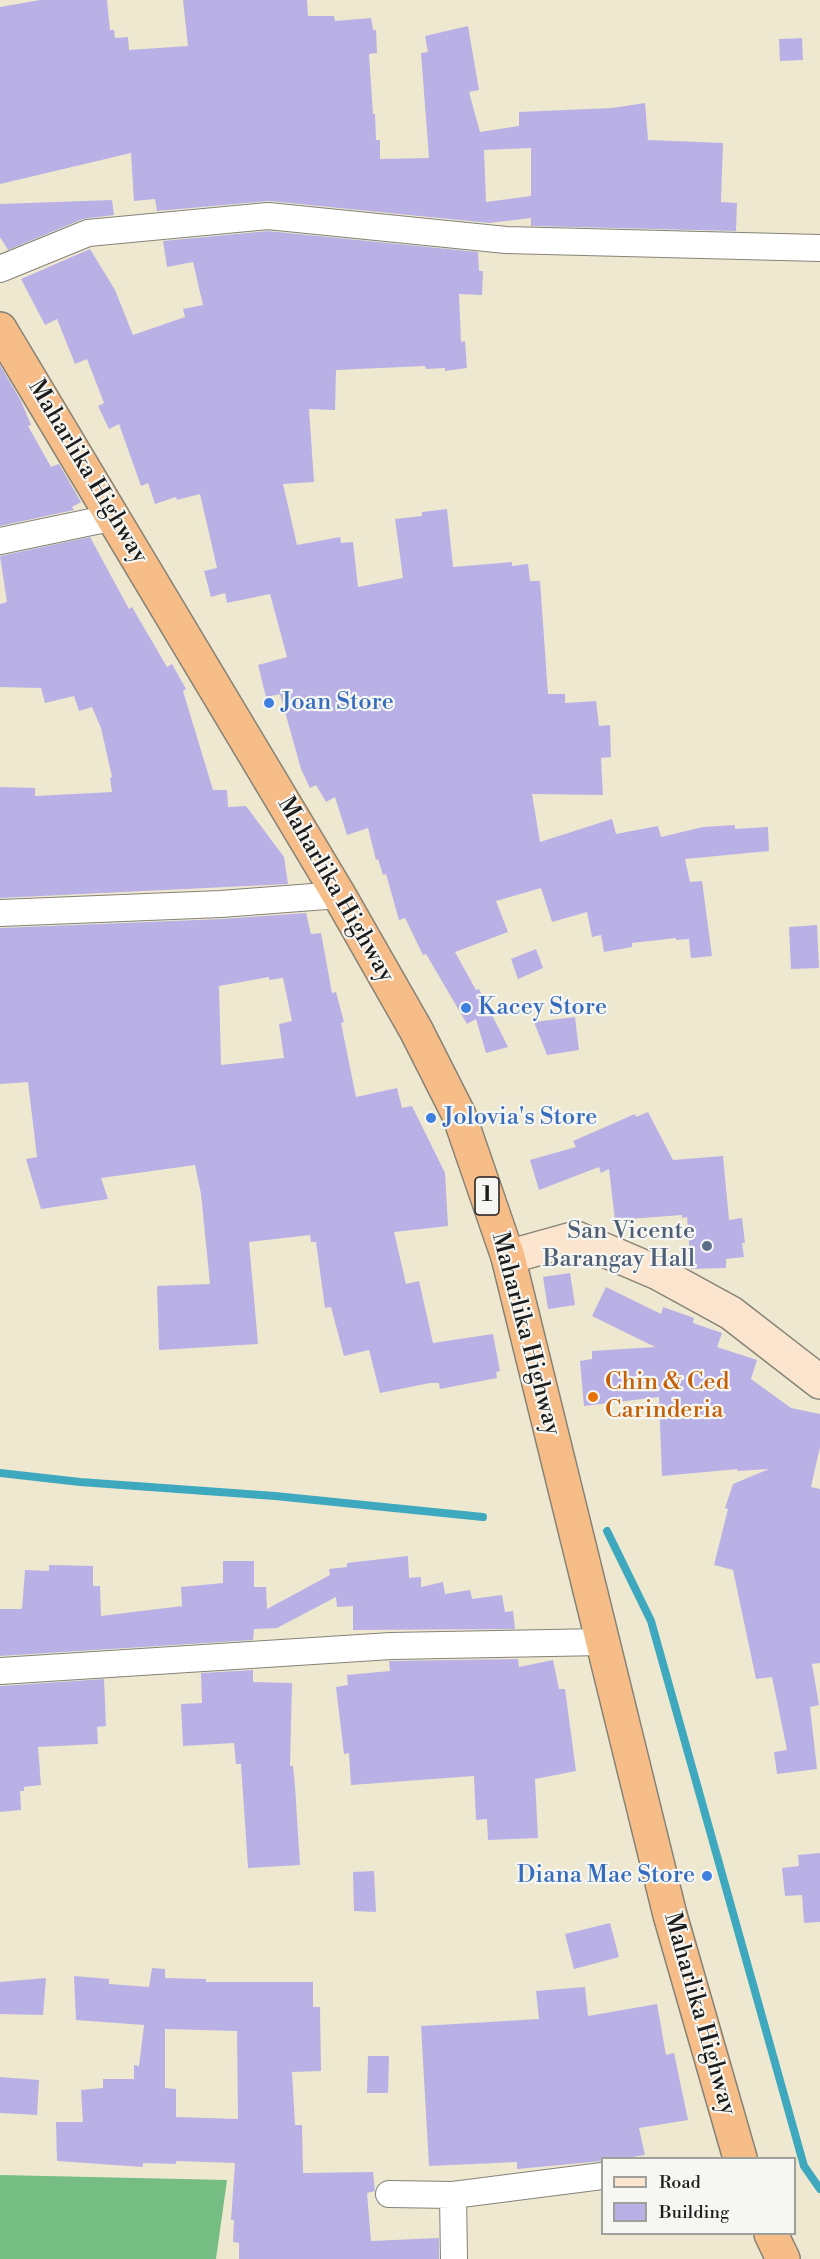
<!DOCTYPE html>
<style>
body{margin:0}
#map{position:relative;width:820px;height:2259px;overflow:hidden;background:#eee8d1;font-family:"Libre Bodoni",serif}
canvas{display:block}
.legend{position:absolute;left:601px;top:2157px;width:195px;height:78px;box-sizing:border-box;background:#f6f6f2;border:2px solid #9f9f9c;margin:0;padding:8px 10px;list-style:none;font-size:18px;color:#1c1c1c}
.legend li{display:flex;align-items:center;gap:12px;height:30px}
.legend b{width:30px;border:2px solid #9f9f9c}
</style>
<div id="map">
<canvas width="820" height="2259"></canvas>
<ul class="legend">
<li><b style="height:8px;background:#fce5cf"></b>Road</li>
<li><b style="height:16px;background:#b9b1e5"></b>Building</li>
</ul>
</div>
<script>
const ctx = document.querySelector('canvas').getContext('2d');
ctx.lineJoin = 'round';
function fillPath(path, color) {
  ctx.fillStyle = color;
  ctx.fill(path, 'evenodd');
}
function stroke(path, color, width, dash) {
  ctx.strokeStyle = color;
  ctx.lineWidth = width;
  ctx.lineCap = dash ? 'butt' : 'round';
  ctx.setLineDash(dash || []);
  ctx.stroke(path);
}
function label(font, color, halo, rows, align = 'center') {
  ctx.font = font + ' "Libre Bodoni",serif';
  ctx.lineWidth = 4.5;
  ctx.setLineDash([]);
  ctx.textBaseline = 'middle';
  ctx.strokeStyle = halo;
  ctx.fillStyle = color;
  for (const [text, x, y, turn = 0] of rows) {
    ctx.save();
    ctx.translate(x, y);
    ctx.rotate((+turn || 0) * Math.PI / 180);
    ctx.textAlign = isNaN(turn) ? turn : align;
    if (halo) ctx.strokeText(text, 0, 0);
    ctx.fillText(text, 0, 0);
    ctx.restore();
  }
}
const forest = new Path2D(`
 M0,2175l227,5 -11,79h-216z`);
const stream = new Path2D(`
 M0,1473l80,9 195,14 208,21
 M607,1531l44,90 153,545 16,23`);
const building = new Path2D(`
 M40,0h67l3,30h4l1,8 13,-1 1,13 59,-4 -5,-46h124l1,16h26l1,5 36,-3 2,12h3l1,23 -8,1 4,60h2l1,26h4v19l49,-1 -8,-105 7,-1 -3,-16 43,-10 11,64 -10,2 11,40 39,-6v-14l93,-4 33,-5 3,37 75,3 -2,59 16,1 -1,28 -205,-5v-8l-42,5 -220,-22 -112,10 -2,-12 -21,2 -3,-48 -131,31v-177zM531,148v48l-45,6 -2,-52z
 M802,38l1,22 -23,1 -1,-22z
 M112,200l2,15 -31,4 -75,31 -8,-13v-33z
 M268,231l210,21 1,19h4l-1,24 -23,-1 2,48 4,-1 2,27 -22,3v-3l-19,1 -1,-3 -89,4 -1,40 -26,-1 5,73 -31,2 14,61 43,-8 1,6 12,-1 5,45 45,-9 -8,-59 27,-3v-4l25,-3 6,58 59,-5v4l16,-2 2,17h10l8,113h17v9l31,-2 3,25 11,-1 1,32 -10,1 2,37 -71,-1 8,48 72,-23 4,15 42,-8 3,11 42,-10 32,-2v4l33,-2 1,24 -84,8 5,23 12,-1 10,75 -21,2 -2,-19 -13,1v-2l-44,5v4l-28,5 -3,-17 -9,2 -5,-25 -35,10 -11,-34 -45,13 12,31 -53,20 21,38 3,-1 29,58 -22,6 -10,-34 -9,5 -41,-70 -3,1 -18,-37 -6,2 -13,-46 -3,1 -5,-16 -2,1 -8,-32 -21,7 -12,-38 -9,5 -10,-17 -6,3 -9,-19 -21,-75 -14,3 -8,-32 29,-8 -17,-63 -43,9 -2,-10 -14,4 -7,-26 13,-3 -17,-74 -23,6 -1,-3 -21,7 -7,-21 -7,3 -22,-62 -10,5 -11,-23 6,-3 -17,-44 -12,5 -18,-45 -12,6 -24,-46 69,-30 25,41 18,45 52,-18 -2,-8 20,-4 -10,-43 -26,5 -4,-26z
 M0,365l21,36 10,24 -3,1 23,41 8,-3 22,38 -9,5 2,3 -74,16z
 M90,537l39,72 3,-2 35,60 5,-3 14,25 -3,2 30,99h14l1,17 18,-1 38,51 4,27 -288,14v-111l35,1v8l77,-4 -2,-14 2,-1 -11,-49 -9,-21 -13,4 -5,-15 -29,7 -4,-15 -41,-1v-83l7,-2 -7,-46z
 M306,913l5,21 10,-1 11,60 4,-1 8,30 -3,1 15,74 41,-9 5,20 10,-2 33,67 3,53 -54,6 12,52 13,-3 14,62 60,-9 7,37 -4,1 1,6 -57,11 -1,-6h-9l-50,10 -11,-43 -25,6 -13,-49 -6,1 -9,-66h-5l-1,-7 -61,7 9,102 -99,6 -2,-64 53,-2 -9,-90 -6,-29 -94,13 7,21 -67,10 -15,-50 11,-2 -9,-75 -28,2v-156l222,-9zM269,977v3l14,-2 9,43 -13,3 5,34 -63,7 -2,-79z
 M817,925l2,43 -28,1 -2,-42z
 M536,949l7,19 -25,11 -7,-20z
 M575,1017l4,33 -32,5 -13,-33z
 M648,1112l25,48 50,-4 6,64 13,-2 3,25h-3l2,14 -18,2v9l-35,1 -4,-52 -5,1v-3l-67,5 -6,-51 -8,4 -2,-6 -60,23 -9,-30 46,-13 -3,-6 62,-27 1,3z
 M570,1273l5,32 -27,4 -5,-32z
 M606,1287l55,27 2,-7 31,11 -1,5 29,10 -5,14 40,13 -6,19 40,29 29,6v33l-9,40 9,2v174l-8,1 7,41 -9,2 7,62 -40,5 -3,-22 13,-2 -15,-73 -16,2 -23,-109 -19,-5 14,-56 -3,-1 8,-24 36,-15 -32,2 1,-2 -76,7 -3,-79 -75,9 -4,-45 12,-2v-8l63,-4 -63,-31z
 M408,1556l1,22 12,-1v10l22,-5 2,12 25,-4 2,9 30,-4 3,17 8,-1 2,18 -162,1v-24l-16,1 -1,-10 -59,31 -23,1 -1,11 -253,16v-47h22l3,-39 24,1v-6l44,1v20h7l1,30 81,-10 -1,-19 42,-4v-22h31v26h12l1,22 63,-34 -1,-6 18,-2v-4z
 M518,1659l1,8 34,-7 6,29h6l11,82 -41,8 3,59 -50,2 -1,-21 -11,1 -2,-44 -123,9 -2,-32 -5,1 -8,-67 12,-2 -1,-10 43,-4 -1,-10z
 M253,1670v12l39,1 -2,83h3l2,20 5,79 -52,3 -7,-104h-5l-2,-21 -51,3 -2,-42 21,-1 -1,-30z
 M104,1679l2,47 -9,1 1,17 -60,3 3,38 -17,2v4h-4l1,19 -21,2v-126z
 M820,1853v69l-16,1 -2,-28 -17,1 -3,-28 17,-2 -1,-11z
 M374,1871l2,41 -22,-1 -1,-39z
 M610,1923l9,34 -45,12 -9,-35z
 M152,1968l13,1v9l41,1v3h107v25h7l1,64 -29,1 3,53h7l1,48 70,-1 2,19 -8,2 4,48 68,-3v21h-200v-16l-6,-1 1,-22h-3l4,-57 -59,-2v3l-33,-1v4l-86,-6 -1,-39h27l-2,-32 22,-2v-9h31v-14l5,1 5,-41 -68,-5 -2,-44 35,3v5l40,3zM165,2029l72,2 1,88 -62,-2v-28l-11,-1z
 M46,1978l-3,37 -43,-1v-32z
 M585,1987l3,29 69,-12 9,51 8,-2 14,67 -49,8 6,27 -19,3h-23v3l-86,8v-7l-88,4 -8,-140 118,-7 -3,-28z
 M368,2056h21l-1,37h-21z
 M0,2077l39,3 -2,35 -37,-2z`);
const street = new Path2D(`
 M0,269l88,-36 180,-17 238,24 314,8
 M0,541l115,-24
 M0,913l221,-9 118,-9
 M0,1671l391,-25 212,-4
 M389,2194l64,1
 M454,2259l-1,-64 149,-19`);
const secondary = new Path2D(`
 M508,1257l68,-19 82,35 73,40 89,69`);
const highway = new Path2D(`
 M0,329l339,566 77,135 43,85 49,142 162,658 70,243
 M771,2234l12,25`);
const markers = [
 [269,703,6,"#3f7fe0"],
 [466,1008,6,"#3f7fe0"],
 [431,1118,6,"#3f7fe0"],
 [707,1246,6,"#5c6f8a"],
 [593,1397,6,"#e8710a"],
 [707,1876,6,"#3f7fe0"]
];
const shields = [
 [487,1196,24]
];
const shieldNames = [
 ["1",487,1196]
];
const streetNames = [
 ["Maharlika Highway",87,472,59],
 ["Maharlika Highway",335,890,60],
 ["Maharlika Highway",525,1334,75],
 ["Maharlika Highway",699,2014,74]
];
const shopNames = [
 ["Joan Store",281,703],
 ["Kacey Store",478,1008],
 ["Jolovia's Store",443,1118],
 ["Diana Mae Store",695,1876,"right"]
];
const serviceNames = [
 ["San Vicente",695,1232],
 ["Barangay Hall",695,1260]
];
const foodNames = [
 ["Chin & Ced",605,1383],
 ["Carinderia",605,1411]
];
fillPath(forest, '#75bd83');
stroke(stream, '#3ea9be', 8);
fillPath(building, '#b9b1e5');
stroke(street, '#858276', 28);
stroke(secondary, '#858276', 36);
stroke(highway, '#858276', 36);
stroke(street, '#fff', 26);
stroke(secondary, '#fce5cf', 33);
stroke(highway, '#f7bd88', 33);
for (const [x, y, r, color] of markers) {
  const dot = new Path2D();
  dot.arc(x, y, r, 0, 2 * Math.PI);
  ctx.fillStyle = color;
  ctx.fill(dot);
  stroke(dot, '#f6f6f2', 2);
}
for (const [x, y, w] of shields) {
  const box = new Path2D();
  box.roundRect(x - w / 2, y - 19, w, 38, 4.5);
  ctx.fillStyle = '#f6f6f2';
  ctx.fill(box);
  stroke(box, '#1c1c1c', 1.5);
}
label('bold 22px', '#1c1c1c', null, shieldNames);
label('24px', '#1c1c1c', '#f6f6f2', streetNames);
label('24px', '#366cbe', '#f6f6f2', shopNames, 'left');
label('24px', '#4e5e75', '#f6f6f2', serviceNames, 'right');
label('24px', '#c56008', '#f6f6f2', foodNames, 'left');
</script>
